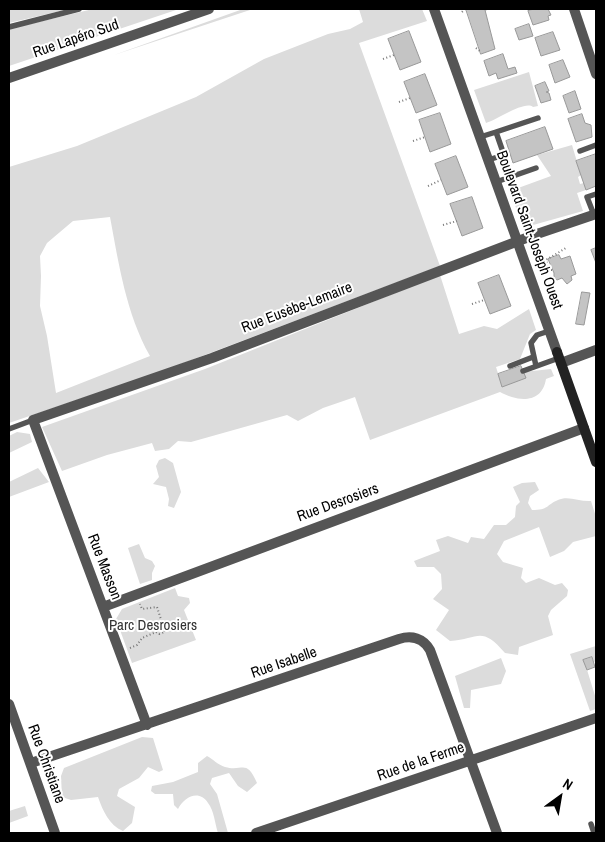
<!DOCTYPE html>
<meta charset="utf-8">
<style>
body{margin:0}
#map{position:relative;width:605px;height:842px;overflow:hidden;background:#fff;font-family:"Archivo Narrow",sans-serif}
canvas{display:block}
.frame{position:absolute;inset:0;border:10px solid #000;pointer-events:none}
.north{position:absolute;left:535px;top:772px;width:50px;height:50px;-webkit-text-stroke:4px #fff;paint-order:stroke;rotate:32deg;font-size:14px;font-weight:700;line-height:20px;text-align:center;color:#000}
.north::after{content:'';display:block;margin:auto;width:18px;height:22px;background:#000;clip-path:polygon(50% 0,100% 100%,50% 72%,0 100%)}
</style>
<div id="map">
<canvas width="605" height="842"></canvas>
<div class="frame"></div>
<div class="north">N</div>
</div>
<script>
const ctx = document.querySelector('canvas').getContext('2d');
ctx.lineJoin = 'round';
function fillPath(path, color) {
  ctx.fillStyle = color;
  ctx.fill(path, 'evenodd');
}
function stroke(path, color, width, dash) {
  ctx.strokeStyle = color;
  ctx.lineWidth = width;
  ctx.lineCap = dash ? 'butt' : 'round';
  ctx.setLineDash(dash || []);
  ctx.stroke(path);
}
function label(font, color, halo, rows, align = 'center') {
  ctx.font = font + ' "Archivo Narrow",sans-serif';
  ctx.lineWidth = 4;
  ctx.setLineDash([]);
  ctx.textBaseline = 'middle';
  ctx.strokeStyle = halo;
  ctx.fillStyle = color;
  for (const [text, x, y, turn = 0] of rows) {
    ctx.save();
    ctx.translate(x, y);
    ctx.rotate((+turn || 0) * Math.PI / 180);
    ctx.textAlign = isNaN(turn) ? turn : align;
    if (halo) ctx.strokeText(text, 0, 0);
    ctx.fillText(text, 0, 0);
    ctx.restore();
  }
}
const green = new Path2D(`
 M9,9h60l-60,14z
 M93,9h86l-170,57v-37z
 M243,9h10l-139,46z
 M359,9h63l5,12 -68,22 81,223 -275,104 -156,53v-256l68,-21 119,-49 68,-38 64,-25 22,-5 13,-7zM110,217c9,48 16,96 40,139l-94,37 -9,-57 -7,-30 1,-30 -1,-20 7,-13 26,-22z
 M529,72l9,34 -5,1c-8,-7 -36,13 -47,16l-12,-33z
 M572,145l9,30 -3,2 2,7 4,-1 2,7 -9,3 6,18 -57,16 -5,-5 -11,-31 41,-15 -14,-21z
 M440,275l19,59 25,-8 13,3 32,-20 7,21 -6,4 -10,25 -24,8 6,19 23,-8 -2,-6 28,-3 3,7 -8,3c-4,25 -28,23 -46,13l-130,48 -15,-43 -32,11 -25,13 -11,-6 -96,27 -13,-1 -9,8 -14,2 -3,-8 -45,12 -45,16 -20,-44 163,-58z
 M17,432l13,2 2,8 -23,11v-17z
 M165,458l8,5 8,29 -7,16 -6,-2 1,-7 -3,-12 -13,-3 6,-7 -3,-11 3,-6z
 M38,468l11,14 -40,15v-15z
 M535,482l4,8 -9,6 -2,7 4,7c17,0 14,-5 26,-10 10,-5 22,2 33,1l5,16v19l-23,6 -9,9 -14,6 -11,-30 -35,14 -7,13 6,8 20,6 -2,10 5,5 13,-5 16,7 7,-2 6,7 -1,6 -16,14 -3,6 5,19 -34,12 -1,8 -13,-2c-24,-28 -26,-14 -55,-12l-14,-11 13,-20 -16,-11 9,-10 -1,-15 -7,-7h-17l-3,-6 26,-10 -4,-11 12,-4 20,7 3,-6 13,2 10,-14h12l9,-8 1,-11 4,-4 -7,-15 9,-4z
 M139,544l6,14 7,3 3,5 -3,7v7l-12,4 -12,-36z
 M175,588l3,8 11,2 1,5 -6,7 12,30 -64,23 -16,-44 6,-10z
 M596,646v15l-2,1 -2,-5 -8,3 12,39v10l-6,2 -20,-57z
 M501,658l5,13 -5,13 -30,6 -1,18h-6l-9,-32z
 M142,737l11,1 10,32 -4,2 -11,-5 -9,11 -20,11 -2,7 18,11 -3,16 -9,8c-14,-6 -20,-20 -25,-34l-27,3 -9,-3 -1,-21 3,-8z
 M207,756c6,3 11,9 18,11 18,5 21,-9 32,16l-10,9 -9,-6 -9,-13 -17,5 -2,6 7,10 11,39h-10c-3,-9 -4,-23 -10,-30 -9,-14 -24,-6 -30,6l-4,-4 -1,-11h-18l-4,-3 1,-5 21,-4 25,-10v-9z
 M25,806l3,10 -19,7v-12z`);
const building = new Path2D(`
 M466,9h24l-5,1 10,39 -14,5z
 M534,9h14l3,6 -3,1 1,4 -16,5 -5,-14z
 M529,24l4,12 -14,4 -4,-11z
 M409,31l12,31 -21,8 -12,-31z
 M553,32l7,18 -19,6 -6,-18z
 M503,54l5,15 7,-2 2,6 -19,6 -2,-6 -7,3 -5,-15z
 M563,60l7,17 -15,6 -6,-18z
 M425,74l12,31 -21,8 -12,-31z
 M545,82l4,9 -3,1 3,1 2,7 -10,3 -6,-17z
 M575,91l6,18 -12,4 -6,-17z
 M440,113l11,31 -21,8 -11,-32z
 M582,114l3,9 6,2 1,12 -16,5 -8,-23z
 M545,127l8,22 -40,14 -7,-22z
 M596,154v32l-10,4 -10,-29z
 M456,156l12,31 -21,8 -12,-31z
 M472,197l11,31 -21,8 -12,-32z
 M596,248v15l-5,-13z
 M559,255l2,4 9,-3 6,18 -5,2 1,4 -5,4 -5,-6 -5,2 -3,-2v-5l-6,-14z
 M499,275l12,31 -21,8 -12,-31z
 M582,292l8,1 -6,32 -8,-1z
 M521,366l5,12 -24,9 -4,-13z
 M592,657l3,10 -8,3 -4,-10z`);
const path = new Path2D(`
 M462,12l3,-3
 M476,48l4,3
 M383,59l11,-4
 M399,102l11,-4
 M413,141l12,-4
 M428,186l13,-6
 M443,225l14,-4
 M552,270h-3l-3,-10 20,-12
 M472,304l12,-4
 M130,648l7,-3 5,-7 14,-6 3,2 6,-2 -8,-25 -15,2 -2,-5`);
const service = new Path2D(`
 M9,27l70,-18
 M496,132l42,-14
 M480,137l16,-5 8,23 -16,5
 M580,151l16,-6
 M496,182l40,-14
 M594,215l-7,-18 9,-3
 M510,366l23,-9
 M536,366l-5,-23 6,-8 12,-4
 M523,371l36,-13
 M9,429l24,-9
 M591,824l3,9`);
const minor = new Path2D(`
 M574,9l22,65
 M9,78l200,-69
 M561,363l35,-13
 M103,607l481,-179
 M9,704l46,129
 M147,725l-114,-305 179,-62 322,-123 62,-21
 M31,763l368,-124c13,-4 24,-1 31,11l67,183
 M256,833l340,-115`);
const tertiary = new Path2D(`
 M434,9l123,343`);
const secondary = new Path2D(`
 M557,352l39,110`);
const streetNames = [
 ["Rue Lapéro Sud",76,39,-19],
 ["Boulevard Saint-Joseph Ouest",529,230,70],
 ["Rue Eusèbe-Lemaire",297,308,-21],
 ["Rue Desrosiers",338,503,-20],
 ["Rue Masson",104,567,69],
 ["Rue Isabelle",284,663,-19],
 ["Rue de la Ferme",421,762,-19],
 ["Rue Christiane",46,764,70]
];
const parkNames = [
 ["Parc Desrosiers",153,626]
];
fillPath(green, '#dcdcdc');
fillPath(building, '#c4c4c4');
stroke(building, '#999', 1);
stroke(path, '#777', 2, [1, 2.5]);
stroke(service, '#555', 5.5);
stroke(minor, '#555', 10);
stroke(tertiary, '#555', 10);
stroke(secondary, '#222', 10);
label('15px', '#000', '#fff', streetNames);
label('15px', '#333', '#fff', parkNames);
</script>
